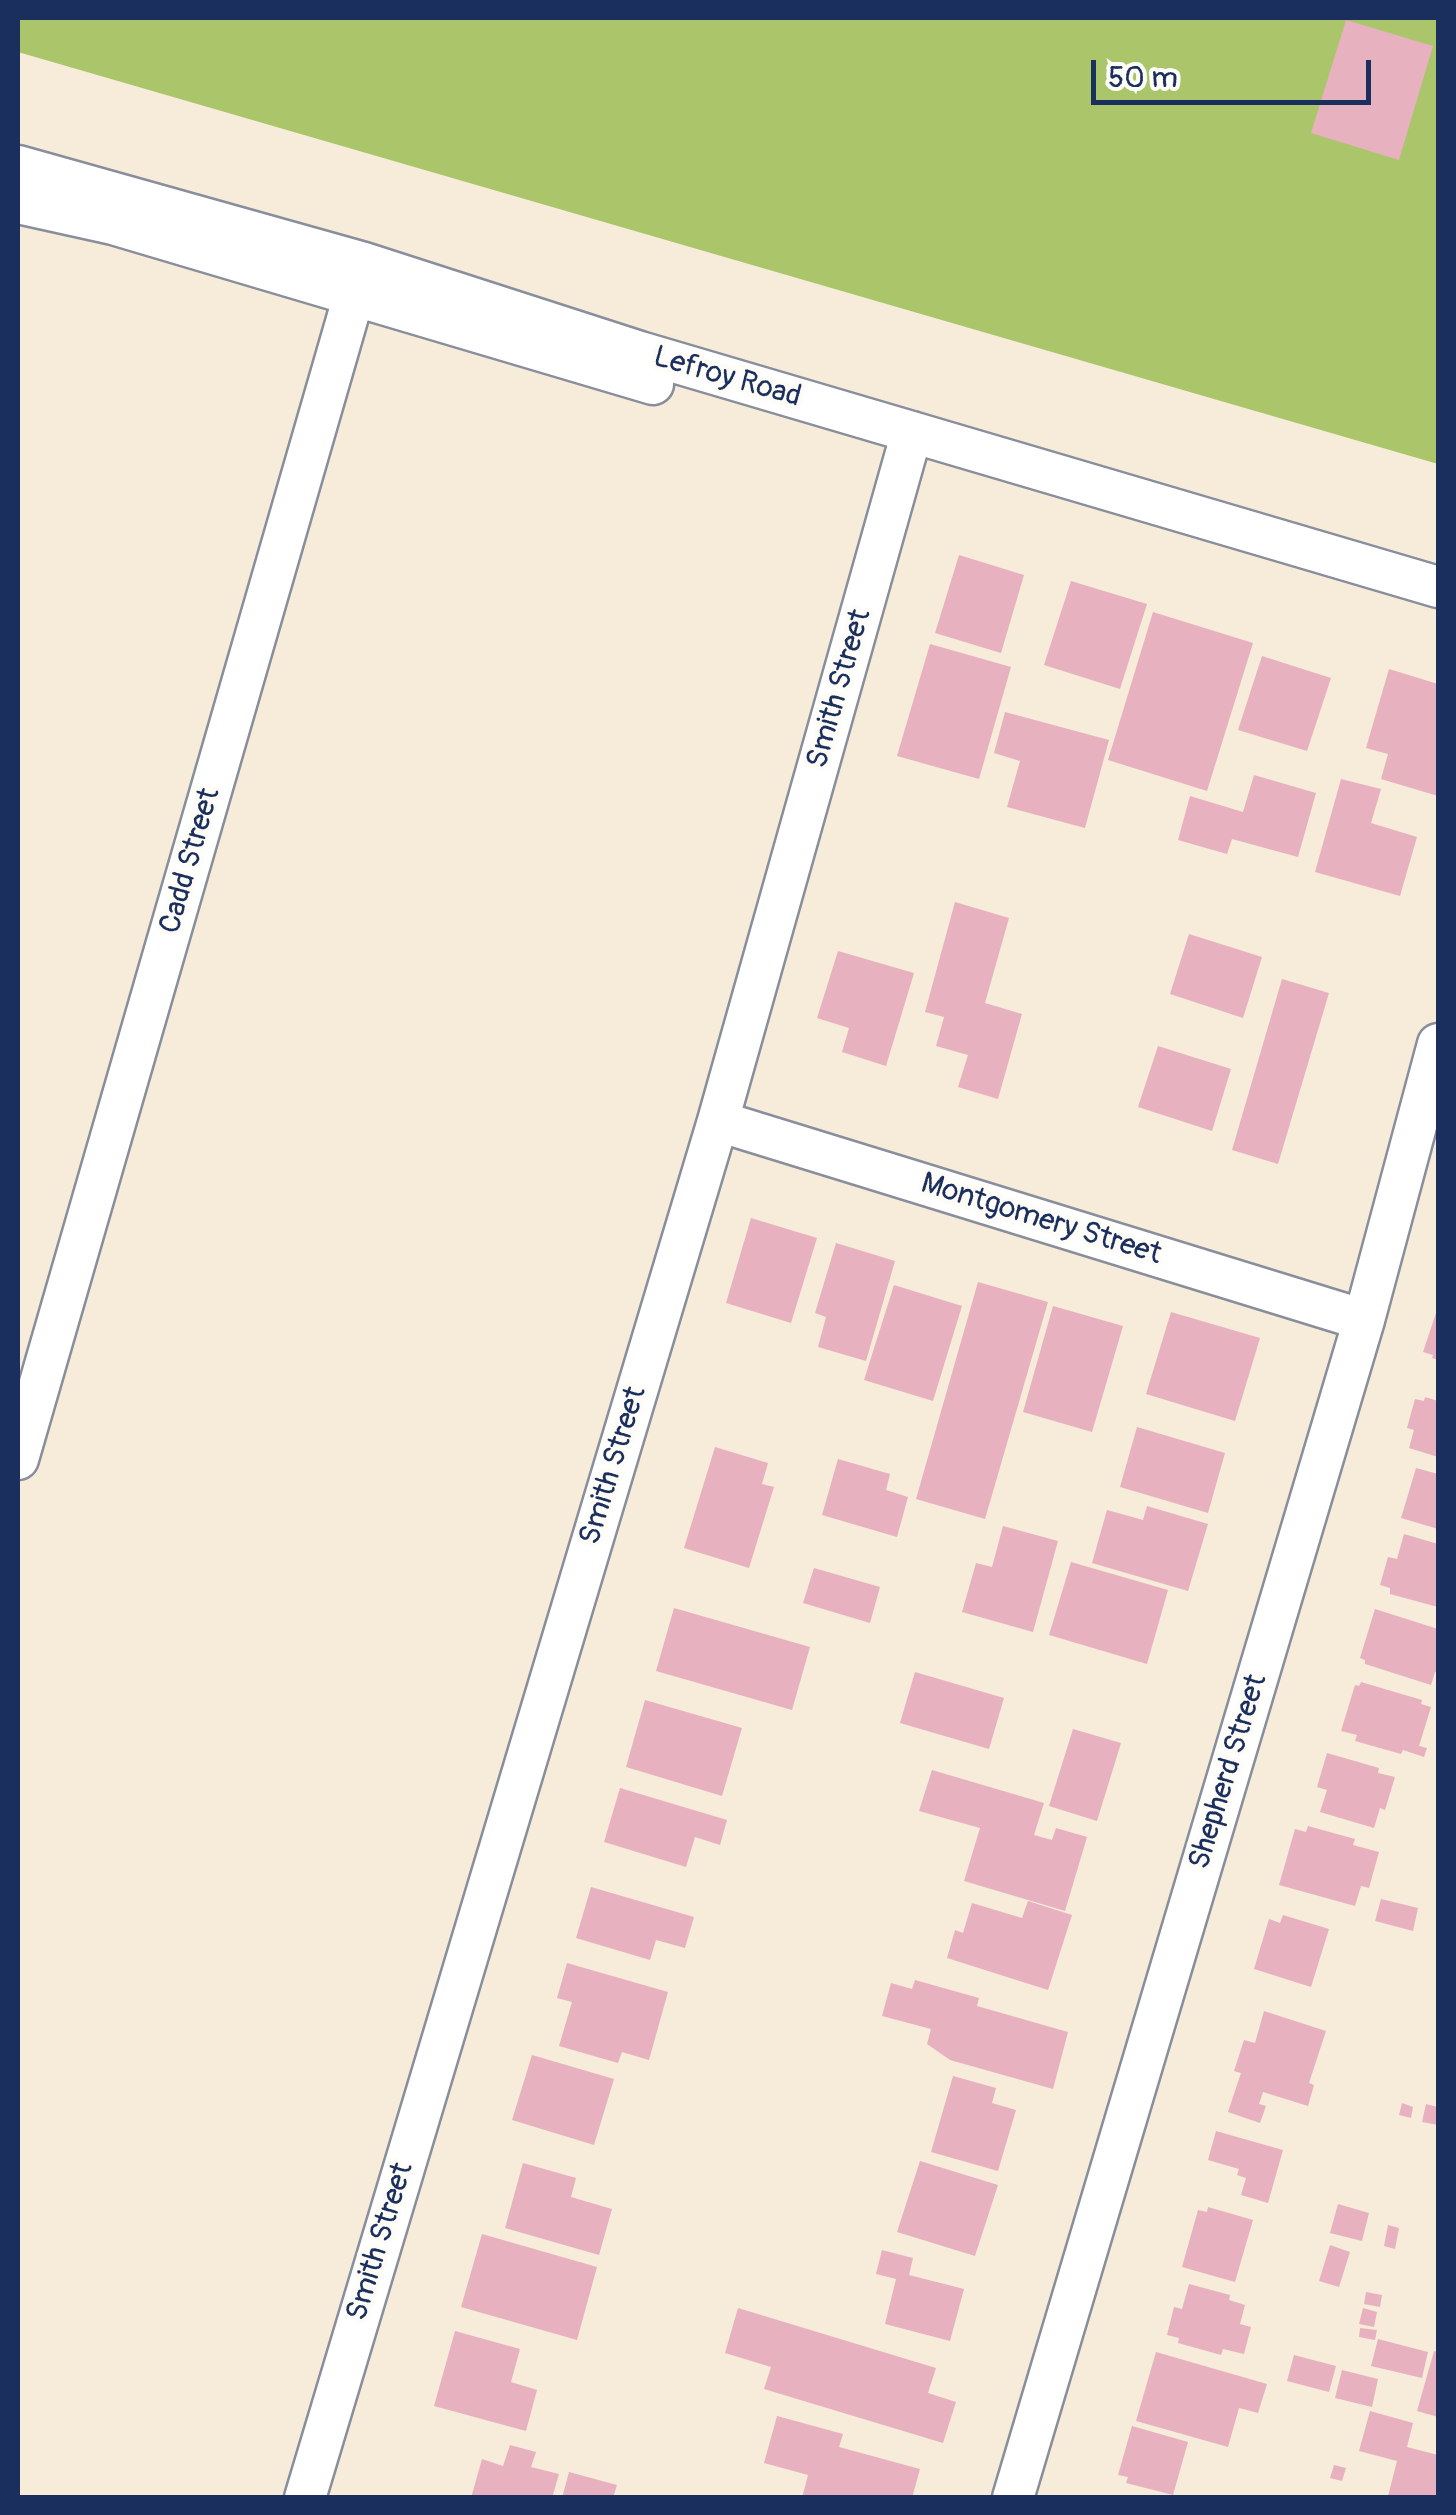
<!DOCTYPE html>
<style>
body{margin:0}
#map{position:relative;width:1456px;height:2515px;overflow:hidden;background:#f6ecd9;font-family:Pangolin,sans-serif}
canvas{display:block}
.frame{position:absolute;inset:0;border:20px solid #1b2f5e;pointer-events:none}
.scale{position:absolute;left:1091px;top:60px;width:280px;height:45px;box-sizing:border-box;border:5px solid #1b2f5e;border-top:0;padding-left:12px;font-size:30px;line-height:35px;white-space:nowrap;color:#1b2f5e;-webkit-text-stroke:8px #fdfcf7;paint-order:stroke}
</style>
<div id="map">
<canvas width="1456" height="2515"></canvas>
<div class="frame"></div>
<div class="scale">50 m</div>
</div>
<script>
const ctx = document.querySelector('canvas').getContext('2d');
ctx.lineJoin = 'round';
function fillPath(path, color) {
  ctx.fillStyle = color;
  ctx.fill(path, 'evenodd');
}
function stroke(path, color, width, dash) {
  ctx.strokeStyle = color;
  ctx.lineWidth = width;
  ctx.lineCap = dash ? 'butt' : 'round';
  ctx.setLineDash(dash || []);
  ctx.stroke(path);
}
function label(font, color, halo, rows, align = 'center') {
  ctx.font = font + ' Pangolin,sans-serif';
  ctx.lineWidth = 9;
  ctx.setLineDash([]);
  ctx.textBaseline = 'middle';
  ctx.strokeStyle = halo;
  ctx.fillStyle = color;
  for (const [text, x, y, turn = 0] of rows) {
    ctx.save();
    ctx.translate(x, y);
    ctx.rotate((+turn || 0) * Math.PI / 180);
    ctx.textAlign = isNaN(turn) ? turn : align;
    if (halo) ctx.strokeText(text, 0, 0);
    ctx.fillText(text, 0, 0);
    ctx.restore();
  }
}
const green = new Path2D(`
 M18,18h1420v446l-1420,-412z`);
const building = new Path2D(`
 M1346,20l87,26 -34,114 -88,-27z
 M959,555l65,20 -23,78 -66,-20z
 M1071,581l76,23 -27,85 -76,-24z
 M1153,612l100,31 -46,148 -99,-31z
 M930,644l81,23 -32,112 -82,-23z
 M1262,656l69,22 -24,73 -69,-21z
 M1389,669l49,15v112l-57,-17 7,-25 -22,-6z
 M1005,712l104,28 -24,88 -78,-21 13,-46 -26,-8z
 M1254,775l62,18 -18,64 -66,-18 -5,15 -49,-14 12,-44 53,16z
 M1341,779l40,10 -10,34 46,14 -17,59 -85,-24z
 M955,902l54,16 -24,85 37,11 -24,85 -40,-12 10,-32 -32,-9 8,-29 -19,-5z
 M1189,934l73,23 -19,61 -73,-24z
 M838,951l76,22 -28,93 -44,-14 7,-24 -32,-10z
 M1282,979l47,14 -51,171 -46,-14z
 M1158,1046l73,23 -19,62 -74,-24z
 M751,1218l66,20 -26,85 -65,-20z
 M836,1243l59,18 -29,100 -48,-14 8,-30 -11,-4z
 M978,1282l70,20 -63,217 -69,-20z
 M894,1285l68,21 -29,95 -69,-21z
 M1053,1306l70,20 -31,106 -69,-20z
 M1438,1307v53l-6,-2 1,-3 -10,-3z
 M1171,1312l89,26 -25,83 -89,-27z
 M1425,1397l13,4v56l-29,-9 5,-18 -7,-2 8,-29 9,2z
 M1137,1427l88,26 -17,60 -88,-26z
 M715,1447l53,16 -6,21 12,3 -25,81 -65,-20z
 M838,1459l52,15 -4,16 22,7 -11,40 -75,-22z
 M1416,1468l22,6v55l-37,-11z
 M1147,1506l61,18 -20,67 -96,-28 15,-53 36,10z
 M1003,1526l55,15 -25,91 -71,-20 14,-49 16,4z
 M1404,1534l34,10v63l-48,-13v-6l-10,-3 8,-28 9,2z
 M1071,1562l97,28 -21,74 -98,-29z
 M814,1568l66,19 -10,36 -67,-20z
 M674,1608l136,39 -18,63 -136,-39z
 M1375,1609l63,20v44l-3,-1 -4,13 -66,-21v-4l-5,-2z
 M915,1672l89,26 -15,51 -89,-26z
 M1361,1682l61,18 -1,4 10,3 -12,39 8,2 -3,9 -21,-7 -2,4 -46,-13 2,-6 -16,-4 14,-46 4,1z
 M645,1700l97,28 -20,68 -96,-29z
 M1073,1729l48,14 -24,78 -48,-15z
 M1327,1753l52,15 -1,5 17,4 -10,33 -5,-2 -6,20 -54,-16 7,-22 -10,-3z
 M932,1770l112,33 -10,32 18,5 4,-12 31,9 -22,74 -101,-30 16,-53 -61,-17z
 M620,1788l107,32 -7,25 -25,-8 -9,30 -82,-25z
 M1308,1826l47,13 -2,6 26,7 -10,36 -8,-2 -6,20 -76,-21 16,-56 11,3z
 M591,1887l103,30 -9,31 -29,-8 -6,20 -74,-22z
 M1381,1899l37,9 -5,23 -38,-10z
 M1028,1901l44,14 -24,75 -101,-32 8,-28 8,3 9,-30 50,15z
 M1283,1915l46,14 -18,58 -57,-18 15,-50 11,4z
 M567,1963l101,29 -19,68 -27,-8 -4,11 -59,-17 13,-44 -15,-4z
 M915,1980l64,18 -2,8 91,26 -15,57 -103,-29 -23,-16 4,-15 -49,-13 9,-33 21,6z
 M1264,2011l62,20 -17,52 5,2 -6,21 -45,-14 -4,12 7,2 -6,17 -32,-11 13,-39 -7,-2 10,-31 11,3z
 M532,2055l82,24 -20,66 -82,-25z
 M953,2076l43,12 -4,15 24,7 -18,61 -67,-19z
 M1402,2103l11,4 -2,11 -12,-3z
 M1426,2104l12,3v18l-16,-3z
 M1216,2131l67,19 -15,53 -27,-8 5,-17 -9,-3 2,-6 -31,-9z
 M920,2161l78,24 -23,71 -78,-24z
 M523,2163l53,15 -5,19 41,12 -13,46 -94,-27z
 M1338,2204l31,9 -7,28 -32,-8z
 M1208,2207l45,13 -18,62 -53,-15 16,-57 9,2z
 M1388,2225l11,3 -4,21 -11,-3z
 M482,2234l115,33 -20,73 -116,-33z
 M1330,2245l20,7 -11,35 -20,-6z
 M882,2250l31,8 -4,17 55,14 -14,52 -65,-17 11,-45 -20,-5z
 M1189,2284l41,11 -1,5 16,5 -5,19 11,3 -7,27 -21,-5 -2,6 -43,-12 1,-5 -12,-3 7,-28 8,2z
 M1366,2292l16,3 -2,12 -16,-3z
 M738,2308l198,60 -8,25 28,9 -13,41 -179,-54 7,-22 -46,-14z
 M1363,2308l14,4 -3,15 -15,-3z
 M1360,2328l17,2 -2,10 -16,-3z
 M455,2331l65,18 -9,33 26,8 -11,41 -92,-25z
 M1378,2339l50,13 -6,26 -51,-12z
 M1434,2351l4,1v65l-21,-6z
 M1156,2352l111,32 -9,29 -19,-5 -11,39 -92,-26z
 M1294,2355l42,11 -7,26 -42,-11z
 M1342,2370l36,9 -6,28 -37,-9z
 M1370,2411l43,12 -6,24 31,8v43l-50,-2 9,-35 -38,-10z
 M777,2416l66,18 -4,13 81,22 -8,29h-110l6,-23 -44,-12z
 M1132,2426l56,16 -15,53 -47,-12 2,-6 -10,-2z
 M510,2445l26,7 -5,15 28,7 -7,24h-81l11,-39 21,7z
 M1334,2465l12,3 -4,13 -12,-3z
 M569,2472l48,13 -4,13h-51z`);
const minor = new Path2D(`
 M18,166l346,97 276,89 798,235
 M18,203l95,21 540,160
 M718,1121l646,199
 M18,1459l343,-1188
 M305,2498l413,-1377 194,-689
 M1013,2498l351,-1178 74,-276`);
const streetNames = [
 ["Lefroy Road",727,378,16],
 ["Smith Street",840,689,-74],
 ["Cadd Street",191,861,-74],
 ["Montgomery Street",1041,1220,17],
 ["Smith Street",614,1466,-73],
 ["Shepherd Street",1229,1772,-73],
 ["Smith Street",381,2242,-73]
];
fillPath(green, '#abc56a');
fillPath(building, '#e7b1c0');
stroke(minor, '#888e9c', 45);
stroke(minor, '#fff', 40);
label('30px', '#1b2f5e', '#fdfcf7', streetNames);
</script>
